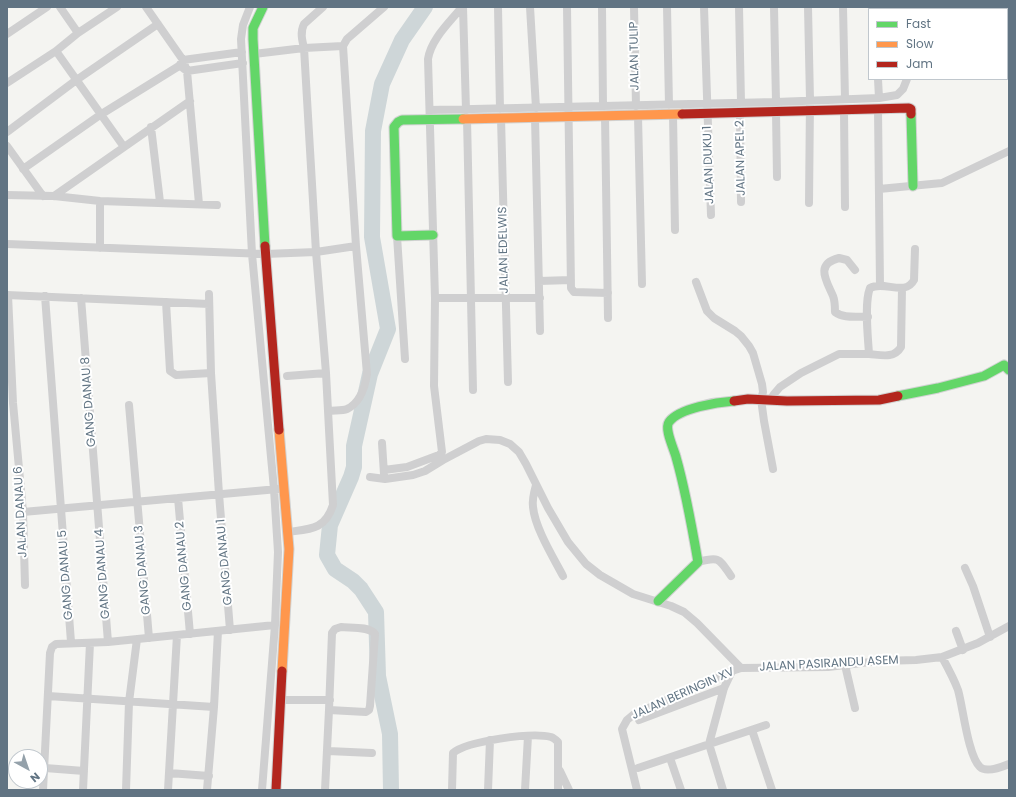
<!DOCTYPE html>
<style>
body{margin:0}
#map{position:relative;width:1016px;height:797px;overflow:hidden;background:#f4f4f1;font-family:Poppins,sans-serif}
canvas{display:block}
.frame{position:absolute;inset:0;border:8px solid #617483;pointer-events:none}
.legend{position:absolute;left:868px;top:8px;width:140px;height:72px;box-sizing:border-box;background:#fff;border:1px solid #c0c7cd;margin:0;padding:5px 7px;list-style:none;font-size:12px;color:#617483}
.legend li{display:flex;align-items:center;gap:8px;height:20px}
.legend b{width:20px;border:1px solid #c0c7cd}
.north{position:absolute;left:8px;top:749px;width:40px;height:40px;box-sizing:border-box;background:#fff;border:1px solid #c0c7cd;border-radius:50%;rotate:140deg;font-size:11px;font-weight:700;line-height:16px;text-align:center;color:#617483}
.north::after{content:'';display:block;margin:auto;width:14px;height:18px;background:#94a1aa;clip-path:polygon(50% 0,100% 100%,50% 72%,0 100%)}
</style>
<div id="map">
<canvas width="1016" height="797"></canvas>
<div class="frame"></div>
<ul class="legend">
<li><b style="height:5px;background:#63d668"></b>Fast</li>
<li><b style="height:5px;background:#ff974d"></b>Slow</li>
<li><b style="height:5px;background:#b3261e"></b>Jam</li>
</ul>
<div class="north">N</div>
</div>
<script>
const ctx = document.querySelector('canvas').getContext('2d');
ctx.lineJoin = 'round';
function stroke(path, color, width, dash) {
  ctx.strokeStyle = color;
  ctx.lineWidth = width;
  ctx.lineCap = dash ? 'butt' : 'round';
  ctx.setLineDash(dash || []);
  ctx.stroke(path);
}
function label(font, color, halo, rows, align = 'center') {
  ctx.font = font + ' Poppins,sans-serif';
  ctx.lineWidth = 4;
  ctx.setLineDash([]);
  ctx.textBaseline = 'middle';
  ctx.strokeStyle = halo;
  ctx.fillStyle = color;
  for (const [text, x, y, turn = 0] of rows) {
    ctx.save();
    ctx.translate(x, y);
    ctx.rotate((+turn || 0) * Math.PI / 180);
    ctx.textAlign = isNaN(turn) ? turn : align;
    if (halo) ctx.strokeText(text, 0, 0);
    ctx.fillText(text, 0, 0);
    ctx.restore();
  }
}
const river = new Path2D(`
 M391,790l-1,-56 -12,-58 -2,-64 -15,-23 -8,-8 -18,-12 -8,-14 3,-30 21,-48 3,-10v-21l16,-72 18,-45 -16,-92 1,-106 9,-47 20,-44 23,-33`);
const street = new Path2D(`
 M60,7l18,26
 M146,7l37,53 4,11 12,133
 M250,7l-7,18 -2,14 11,215 22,235 4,63 -3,73 -13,165
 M463,7l3,103
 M498,7l2,102
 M530,7l6,101
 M567,7l4,281 3,4 34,1
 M602,7l1,99
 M634,7l2,99
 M667,7l2,98
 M704,7l7,208
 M739,7l2,95
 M774,7l2,95
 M808,7l2,93 -1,103
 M843,7l2,92
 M877,7v2
 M945,7v2
 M912,9v-2
 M978,9l1,-2
 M7,34l40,-27
 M56,51l68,96
 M254,54l50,-6 39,-2
 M183,68l4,3 56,-8
 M878,79l1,19
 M7,83l49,-32 22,-18 39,-26
 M878,109l2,177
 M430,110l346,-8 103,-4 18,-3 6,-6 4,-10
 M844,111l1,96
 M776,112l1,65
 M740,113l1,89
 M673,115l2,115
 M605,116l3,202
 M638,116l4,168
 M501,118l7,264
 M535,118l5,213
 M467,119l6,271
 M151,127l9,75
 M7,132l68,-51 83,-57
 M7,146l36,50
 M23,169l77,-54 79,-49 4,-6 59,-8
 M879,189l63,-6 67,-32
 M7,195l47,1 46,5 117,4
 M54,196l136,-95
 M100,201v47
 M397,236l8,123
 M7,244l258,10 51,-2 40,-6
 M855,270l-8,-10 -8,-2c-24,6 -13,22 -6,38 2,5 2,11 2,16 9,7 22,4 33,5
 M539,281l32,-1
 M696,282l11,29 7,7 21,13 6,5 8,10 4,7 9,31 1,8 -2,7 3,22 9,48
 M902,288l-1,59c-7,12 -20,8 -32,7 -1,-17 -5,-51 1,-66 14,-8 35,9 44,-8l1,-31
 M209,294l2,79 8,121 11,136
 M7,295l202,9
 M8,295l5,108 10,109 2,73
 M45,296l26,346
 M81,298l27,344
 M435,298h105
 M166,302l4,69 6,4 35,-2
 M287,376l39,-3
 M771,399l3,-5 6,-7 21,-14 38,-19h30
 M129,405l20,233
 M328,411c6,-1 14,0 19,-2 13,-6 18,-22 20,-35l-11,-128 -13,-200 4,-7 37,-32
 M382,443l2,31
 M384,470l23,-3 32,-12 3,-3 -8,-66 1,-88 -7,-239c3,-20 22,-37 34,-52
 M370,477l15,2 28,-4 12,-4 18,-11 36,-19 7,-2 14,1 10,4 9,8 7,12 22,44 20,34 18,22 14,11 33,19 38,12 13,6 13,11 44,45
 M536,485c-2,7 -4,15 -3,22 2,21 20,50 30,69
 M178,498l12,136
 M23,512l255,-23
 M288,532c22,-3 37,-2 45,-27l-7,-132 -10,-121 -12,-204c-2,-8 -4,-16 0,-24l19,-17
 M698,562c22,-6 21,-3 33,14
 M965,568l8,18 17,51
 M341,627c10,1 28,-1 34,7l-5,72 -1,4 -3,2 -37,-2 3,-77 3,-4z
 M956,631l7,19
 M942,657c6,11 12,22 16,33 5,17 10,66 22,77 6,6 22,0 29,-3
 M845,665l10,43
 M48,696l166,11
 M281,700h49
 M639,720l85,-32
 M752,730l20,60
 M328,751l44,2
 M670,758l11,32
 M45,768l39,3
 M638,768l128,-43
 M560,771l9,19
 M169,773l40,3
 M43,790l7,-137 2,-6 4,-3 52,-2 167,-17
 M83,790l7,-147
 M126,790l3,-88 8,-63
 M168,790l9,-155
 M207,790l7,-83 4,-76
 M325,790l4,-80
 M452,790l1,-37c14,-12 79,-21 98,-16 3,1 5,3 7,5v48
 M488,790l2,-50
 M525,790l3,-54
 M637,790l-15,-61 5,-9 6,-5 99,-44 9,-3 87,-1 51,-6 37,-1 26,-3 36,-14 31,-17
 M723,790l-14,-46 15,-56 8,-17`);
const fast = new Path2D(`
 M263,7l-10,21v11l12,207
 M911,114l2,72
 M433,235l-36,1 -3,-109 4,-5 4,-2 61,-1
 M898,396l40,-8 46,-12 20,-11 5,5
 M658,601l40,-39c-6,-35 -12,-70 -22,-105 -2,-8 -12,-28 -7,-35 10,-14 49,-20 65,-21`);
const slow = new Path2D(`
 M463,119l219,-5
 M279,430l10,119 -7,122`);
const jam = new Path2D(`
 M682,114l227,-6 2,1v5
 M265,246l14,184
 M734,401l14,-2 39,2 92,-1 19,-4
 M276,790l6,-119`);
const streetNames = [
 ["JALAN TULIP",635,56,-91],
 ["JALAN APEL 2",741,158,-91],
 ["JALAN DUKU 1",709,165,-92],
 ["JALAN EDELWIS",504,250,-91],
 ["GANG DANAU 8",89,402,-94],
 ["JALAN DANAU 6",21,512,-93],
 ["GANG DANAU 1",225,562,-95],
 ["GANG DANAU 2",184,566,-95],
 ["GANG DANAU 3",143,570,-95],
 ["GANG DANAU 4",103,574,-94],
 ["GANG DANAU 5",66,575,-94],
 ["JALAN PASIRANDU ASEM",829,664,-3],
 ["JALAN BERINGIN XV",683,694,-24]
];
stroke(river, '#ced6d8', 16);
stroke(fast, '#d1d2d2', 11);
stroke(slow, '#d1d2d2', 11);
stroke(jam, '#d1d2d2', 11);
stroke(street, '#cfcfd0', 8);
stroke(fast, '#63d668', 9);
stroke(slow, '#ff974d', 9);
stroke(jam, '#b3261e', 9);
label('12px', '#617483', '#fff', streetNames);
</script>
